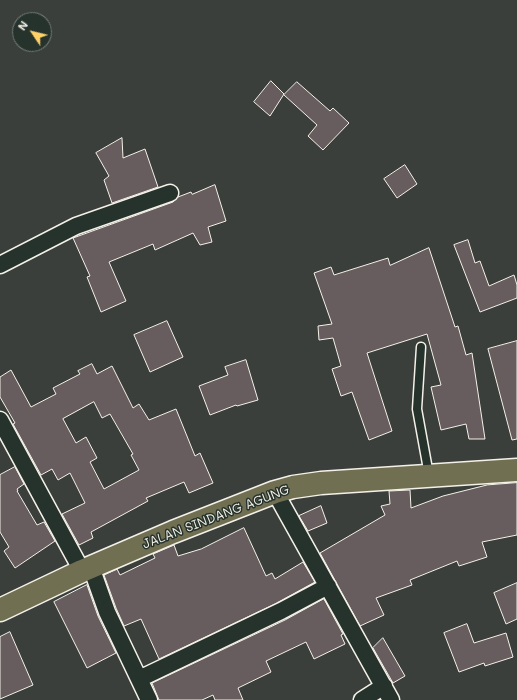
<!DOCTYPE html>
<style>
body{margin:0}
#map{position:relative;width:517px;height:700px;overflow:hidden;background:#3a3f3c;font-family:Mali,sans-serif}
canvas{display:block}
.north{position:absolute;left:12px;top:12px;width:40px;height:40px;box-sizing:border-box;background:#26332d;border:1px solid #787f78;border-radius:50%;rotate:305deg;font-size:11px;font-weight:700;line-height:16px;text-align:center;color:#f4f1e8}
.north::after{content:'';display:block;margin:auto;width:14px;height:18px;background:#ffd166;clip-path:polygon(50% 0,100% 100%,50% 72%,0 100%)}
</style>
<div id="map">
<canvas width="517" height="700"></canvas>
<div class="north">N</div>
</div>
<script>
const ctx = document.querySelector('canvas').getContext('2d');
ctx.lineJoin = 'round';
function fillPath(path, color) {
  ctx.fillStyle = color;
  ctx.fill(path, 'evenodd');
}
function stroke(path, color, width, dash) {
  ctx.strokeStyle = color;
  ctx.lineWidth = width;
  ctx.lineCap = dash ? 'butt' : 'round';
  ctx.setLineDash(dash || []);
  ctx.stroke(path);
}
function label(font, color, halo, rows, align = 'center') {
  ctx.font = font + ' Mali,sans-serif';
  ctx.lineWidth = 3;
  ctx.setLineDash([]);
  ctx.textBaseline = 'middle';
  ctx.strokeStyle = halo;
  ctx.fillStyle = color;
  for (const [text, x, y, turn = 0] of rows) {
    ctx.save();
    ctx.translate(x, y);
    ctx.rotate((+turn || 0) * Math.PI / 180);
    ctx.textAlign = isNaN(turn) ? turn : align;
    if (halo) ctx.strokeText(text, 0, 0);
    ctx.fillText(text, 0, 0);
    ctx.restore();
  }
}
const building = new Path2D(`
 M271,81l13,13 -14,22 -16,-14z
 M297,82l33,29 3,-3 16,15 -26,27 -15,-14 9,-11 -33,-30z
 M122,138l1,20 22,-9 13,38 -46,16 -8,-23 5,-4 -13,-23z
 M405,165l12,19 -20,14 -13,-19z
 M215,185l11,36 -18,6 4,15 -12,3 -7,-12 -38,17 -2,-6 -44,18 17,39 -25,11 -14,-35 3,-1 -17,-38 100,-36 5,-5 13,-5 1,2z
 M468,240l7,23 5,-2 9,25 25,-11 3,10v13l-37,14 -26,-67z
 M429,248l26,79 3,-1 8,29 6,-2 13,86h-16l-3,-15 -25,6 -10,-43 10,-2 -14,-51 -60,19 25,78 -23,9 -17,-48 -11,4 -9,-27 9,-3 -8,-28 -14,2 -1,-14 14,-2 -18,-51 17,-6 3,8 54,-17 2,7z
 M167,321l16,36 -33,15 -16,-37z
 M517,341v98l-5,1 -24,-91z
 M246,360l12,40 -21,6 -1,-1 -26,10 -11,-29 29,-11 -3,-8z
 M92,364l5,10 15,-8 21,42 6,-4 10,16 27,-11 19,47 5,-3 13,30 -24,10 -5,-11 -38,16 2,3 -57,31 2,6 -14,7 -17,-31 23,-11 -15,-30 -12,7 -6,-11 -11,6 -28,-51 2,-1 -15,-26v-20l11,-7 20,37 25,-13 -3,-6 27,-14 -2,-3zM94,402l8,16 8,-4 23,40 -2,1 8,15 -35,19 -14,-27 7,-4 -11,-21 -10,6 -13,-24z
 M15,467l9,17 -7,5 1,2h-1l20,34 7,-3 11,19 -40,27 -11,-17 5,-4 -9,-15v-57z
 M517,483v52l-35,7 5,15 -28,9 -2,-5 -47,19 2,5 -36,13 8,17 -24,11 -40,-73 65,-38 -4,-9 9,-2 -1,-13 21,-1 1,18 32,-12 44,-11z
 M321,506l6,17 -19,8 -9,-15z
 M244,528l22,48 6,-3 3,6 28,-17 12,20 -38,21 -118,56 -18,-40 -17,7 -8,-18 -12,-33 13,-6 3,6 35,-17 -2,-4 21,-9 4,11 23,-7z
 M517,583v36l-11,5 -12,-31z
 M87,585l11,31 18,37 -29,15 -33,-66z
 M324,599l19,35 -2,1 4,9 -31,15 -8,-17 -40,19 5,11 -33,16 5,12h-28l-2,-5 -11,5h-43l-7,-17 133,-63z
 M467,624l7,19 32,-10 7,24 -28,9 -1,-3 -25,9 -15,-39z
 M10,632l23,53 -33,14v-62z
 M383,638l22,38 -12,7 -20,-35z`);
const service = new Path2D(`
 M421,347l-4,62 12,66`);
const minor = new Path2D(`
 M0,265l76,-39 94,-33
 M0,420l82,151
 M275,492l116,208
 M91,567l16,45 42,88
 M139,679l142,-68 47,-25
 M362,700l22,-14`);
const primary = new Path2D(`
 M0,610l82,-39 91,-39 102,-40 18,-5 28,-4 196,-13`);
const streetNames = [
 ["JALAN SINDANG AGUNG",216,517,-21]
];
fillPath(building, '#675c5e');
stroke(building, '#f4f1e8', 1);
stroke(service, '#f4f1e8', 11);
stroke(minor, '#f4f1e8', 19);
stroke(primary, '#f4f1e8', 25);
stroke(service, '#26332d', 8);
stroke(minor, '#26332d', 16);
stroke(primary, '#716f52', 22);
label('13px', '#f4f1e8', '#26332d', streetNames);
</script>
